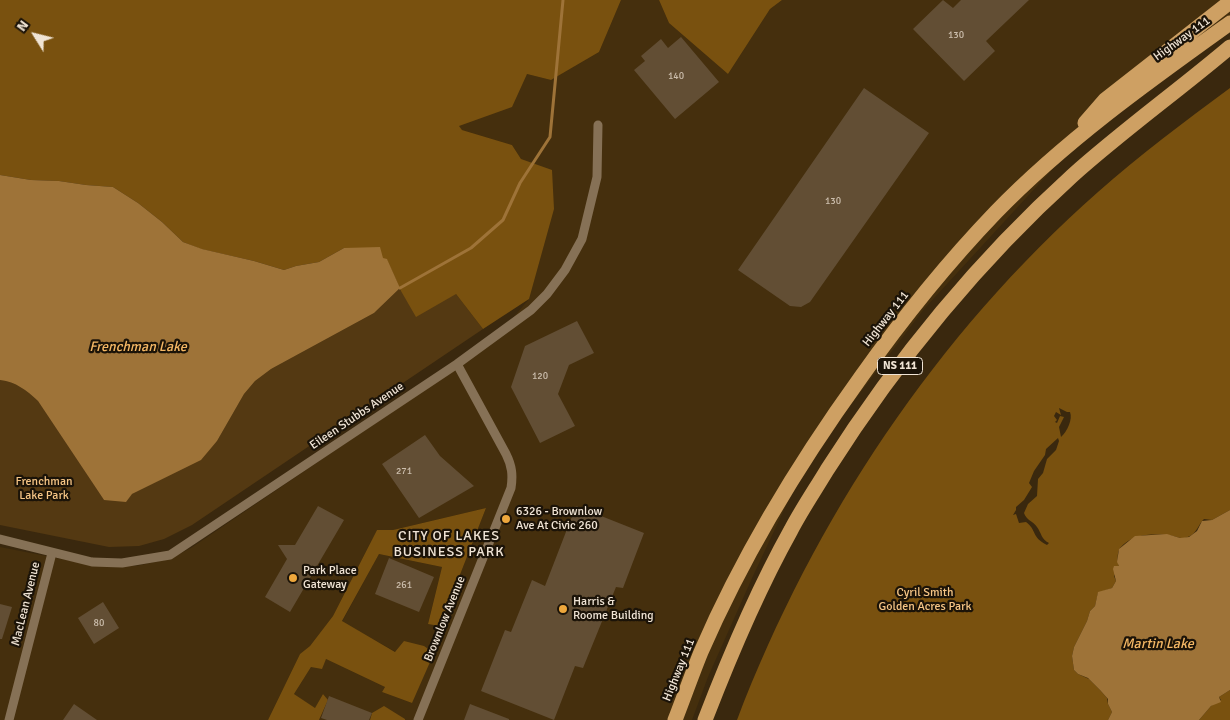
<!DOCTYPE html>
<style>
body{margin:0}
#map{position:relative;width:1230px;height:720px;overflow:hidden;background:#3a280e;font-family:Signika,sans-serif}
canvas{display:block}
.north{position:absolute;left:10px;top:10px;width:50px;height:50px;-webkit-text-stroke:4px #1b1308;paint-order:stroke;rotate:306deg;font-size:14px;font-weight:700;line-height:20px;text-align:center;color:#f0e4d5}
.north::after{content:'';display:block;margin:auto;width:18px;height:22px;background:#f0e4d5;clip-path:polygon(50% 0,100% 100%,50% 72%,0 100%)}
</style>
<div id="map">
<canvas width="1230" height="720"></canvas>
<div class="north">N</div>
</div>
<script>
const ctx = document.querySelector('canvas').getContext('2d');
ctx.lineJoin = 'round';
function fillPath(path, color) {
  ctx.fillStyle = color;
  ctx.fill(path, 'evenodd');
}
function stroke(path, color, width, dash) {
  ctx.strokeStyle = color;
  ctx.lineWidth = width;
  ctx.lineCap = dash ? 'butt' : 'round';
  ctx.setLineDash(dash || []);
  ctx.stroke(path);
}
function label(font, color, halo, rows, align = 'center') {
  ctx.font = font + ' Signika,sans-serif';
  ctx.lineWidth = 4.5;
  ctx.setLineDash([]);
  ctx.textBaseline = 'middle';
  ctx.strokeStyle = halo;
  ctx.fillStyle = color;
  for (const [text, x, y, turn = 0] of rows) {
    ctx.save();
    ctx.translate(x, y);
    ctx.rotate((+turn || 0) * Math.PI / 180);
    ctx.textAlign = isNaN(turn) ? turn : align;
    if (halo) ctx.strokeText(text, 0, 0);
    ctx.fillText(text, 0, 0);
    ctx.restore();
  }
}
const built = new Path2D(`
 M621,0h38l10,23 59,51 42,-65 12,-9h448v29l-159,120 -147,160 -119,156 -52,111 -45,101 -16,43h-287v-1l-33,-6 -2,7h-51l9,-20 -5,-6 -8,15 -21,-15 17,-27 15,-8 59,28 -3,5 30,11 -16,-51 -54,-30 37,-68 63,13 -14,56 12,3 46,-118 -93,22h-16l-44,86 -23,30 -10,8 -32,66h-268v-173l82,16 28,3h26l33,-7 22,-11 298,-202 40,-47 -8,-140 -9,-14 -50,-15 -4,-4 69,-52 24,6 48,-28z`);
const green = new Path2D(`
 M400,288l1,3 55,3 27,35 -291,196 -28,14 -25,7 -30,1 -109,-22v-145c16,2 26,10 38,21l66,99 28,-6 69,-35 16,-18 27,-47 11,-13 16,-12 103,-56z`);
const forest = new Path2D(`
 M0,0h621l-22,52 -48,28 -24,-6 -15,33 -53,19 3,4 50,15 9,14 31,11 2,39 -25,90 -46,30 -27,-35 -40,23 -15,-26 -14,-31 -43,-12 -25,14 -23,4 -12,4 -30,-9 -53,-12 -18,-7 -21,-20 -24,-19 -25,-16 -27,-2 -27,-4 -28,-1 -31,-5z
 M659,0h123l-12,9 -42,65 -59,-51z
 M1230,88v422l-18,10 -8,-1c-7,7 -7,16 -19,19 -6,1 -12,-3 -18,-3 -17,-1 -35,-1 -47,13 -3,5 -3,14 -1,18l-5,10 2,5 -4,7 -14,5 -3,13 -5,5 -3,10 -13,26 -2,9 2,14 4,4 11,5 11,11 7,8 1,6 4,8 -4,8h-371c77,-201 199,-385 361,-528 42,-37 87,-71 132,-104zM1059,408l8,4h3c3,7 -3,20 -9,25l-2,-10 5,-10 -4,-1 -3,7 -2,-1 2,-2 -3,-4 2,-4 5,3zM1058,438l1,3 -3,9 -9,9 -4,14 -5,6 -1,17 -9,8 -4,9c2,7 9,8 13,14 5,7 4,12 12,16l-2,2c-16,-8 -10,-15 -21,-23l-7,1 -3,-9 -3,1 3,-5v-3l8,-7 8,-13 -3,-4 5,-12 11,-16 1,-6z
 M486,508l-46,118 -12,-2 14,-57 -63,-13 -37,67 53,31 9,-11 20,5 10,7 -22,50 -30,-11 3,-5 -59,-28 -4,10 -11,-2 -17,27 21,14 8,-14 5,6 -9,20h-51l32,-66 10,-8 23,-30 44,-86h16z
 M1230,690v30h-31l12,-14 10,-6 -2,-3z
 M384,706l21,13v1h-35l2,-7z`);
const water = new Path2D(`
 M0,175l31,5 28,1 27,4 27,2 25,16 24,19 21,20 19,7 52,12 30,9 12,-4 23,-4 25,-14 36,-1 3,11 4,1 13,29 -26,25 -103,56 -16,12 -11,13 -27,47 -16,19 -69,34 -6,8 -22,-2 -66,-99c-12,-11 -22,-19 -38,-21z
 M1230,510v180l-11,7 2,5 -10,4 -12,14h-91l4,-8 -4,-8v-5l-8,-9 -12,-12 -10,-4 -4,-4 -2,-14 2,-9 13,-26 3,-10 5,-5 3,-14 14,-4 4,-7 -3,-12 1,-3h5l-2,-4 2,-13 16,-13 32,-2 13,4 9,-1 8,-6 5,-10 10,-1z`);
const stream = new Path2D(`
 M400,288l71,-40 32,-28 17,-37 30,-46 13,-137`);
const building = new Path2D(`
 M943,0l10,8 8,-8h68l-43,41 9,10 -31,30 -51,-52z
 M681,37l38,45 -44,37 -41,-49 11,-9 -4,-5 20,-17 7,9z
 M864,88l65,45 -119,169 -9,5 -11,-1 -52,-36z
 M577,321l17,32 -25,12 -11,29 17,32 -35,17 -29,-56 14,-41z
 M425,435l15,21 34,30 -55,32 -37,-54z
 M318,506l26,14 -54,92 -25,-15 22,-38 -9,-14h17z
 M576,506l68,27 -21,55 -7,-1 -33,81 -8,-2 -21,54 -73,-29 24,-61 6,2 21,-52 13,6z
 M389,558l45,19 -15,35 -44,-18z
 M103,602l16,26 -25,16 -16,-26z
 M0,604l12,3 -10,32h-2z
 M329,696l43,17 -3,7h-42l-6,-2z
 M74,704l23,16h-34z
 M470,704l39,15v1h-45z`);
const minor = new Path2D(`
 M0,539l92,23 30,1 48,-8 287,-191 74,-54 16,-16 18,-24 17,-31 15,-62 1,-52
 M9,720l43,-167
 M418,720l93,-232c2,-13 1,-22 -5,-34l-49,-90`);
const motorway = new Path2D(`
 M1085,123l20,-23 125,-98
 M675,720c9,-23 17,-46 26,-68 42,-97 98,-189 160,-275 41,-58 86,-114 135,-165 70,-72 153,-131 234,-189
 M705,720c25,-65 52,-129 86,-190 11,-21 24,-40 36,-60 68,-107 150,-208 245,-294 50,-45 106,-85 158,-129`);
const markers = [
 [506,519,5,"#eea73c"],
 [293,578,5,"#eea73c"],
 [563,609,5,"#eea73c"]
];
const numberNames = [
 ["130",956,35],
 ["140",676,76],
 ["130",833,201],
 ["120",540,376],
 ["271",404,471],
 ["261",404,585],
 ["80",99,623]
];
const shields = [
 [900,366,45]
];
const shieldNames = [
 ["NS 111",900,366]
];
const streetNames = [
 ["Highway 111",1182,39,-36],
 ["Highway 111",886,319,-52],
 ["Eileen Stubbs Avenue",357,416,-34],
 ["MacLean Avenue",26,604,-76],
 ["Brownlow Avenue",445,619,-68],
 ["Highway 111",679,670,-68]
];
const parkNames = [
 ["Frenchman",44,482],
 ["Lake Park",44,496],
 ["Cyril Smith",925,593],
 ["Golden Acres Park",925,607]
];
const poiNames = [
 ["6326 - Brownlow",516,512],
 ["Ave At Civic 260",516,526],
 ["Park Place",303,571],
 ["Gateway",303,585],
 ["Harris &",573,602],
 ["Roome Building",573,616]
];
const waterNames = [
 ["Frenchman Lake",138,347],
 ["Martin Lake",1158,644]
];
const neighbourhoodNames = [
 ["CITY OF LAKES",449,536],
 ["BUSINESS PARK",449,552]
];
fillPath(built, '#452f0d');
fillPath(green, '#543912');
fillPath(forest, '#79510f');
fillPath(water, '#9e7338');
stroke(stream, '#9e7338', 3);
fillPath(building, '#624e34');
stroke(minor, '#867156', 9);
stroke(motorway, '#cea063', 15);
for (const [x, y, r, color] of markers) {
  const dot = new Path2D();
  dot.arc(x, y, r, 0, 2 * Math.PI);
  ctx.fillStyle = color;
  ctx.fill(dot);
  stroke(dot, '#1b1308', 2);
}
label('10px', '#ccbead', null, numberNames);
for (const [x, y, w] of shields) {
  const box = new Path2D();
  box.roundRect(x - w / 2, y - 8.5, w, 17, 4);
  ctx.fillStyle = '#1b1308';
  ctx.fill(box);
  stroke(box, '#f0e4d5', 1);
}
label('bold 11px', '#f0e4d5', null, shieldNames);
label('12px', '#f0e4d5', '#1b1308', streetNames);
label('12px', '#f6c585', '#1b1308', parkNames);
label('12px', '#f0e4d5', '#1b1308', poiNames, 'left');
label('italic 14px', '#f5b865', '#1b1308', waterNames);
ctx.letterSpacing = '1px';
label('14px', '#f0e4d5', '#1b1308', neighbourhoodNames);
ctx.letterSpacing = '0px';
</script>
